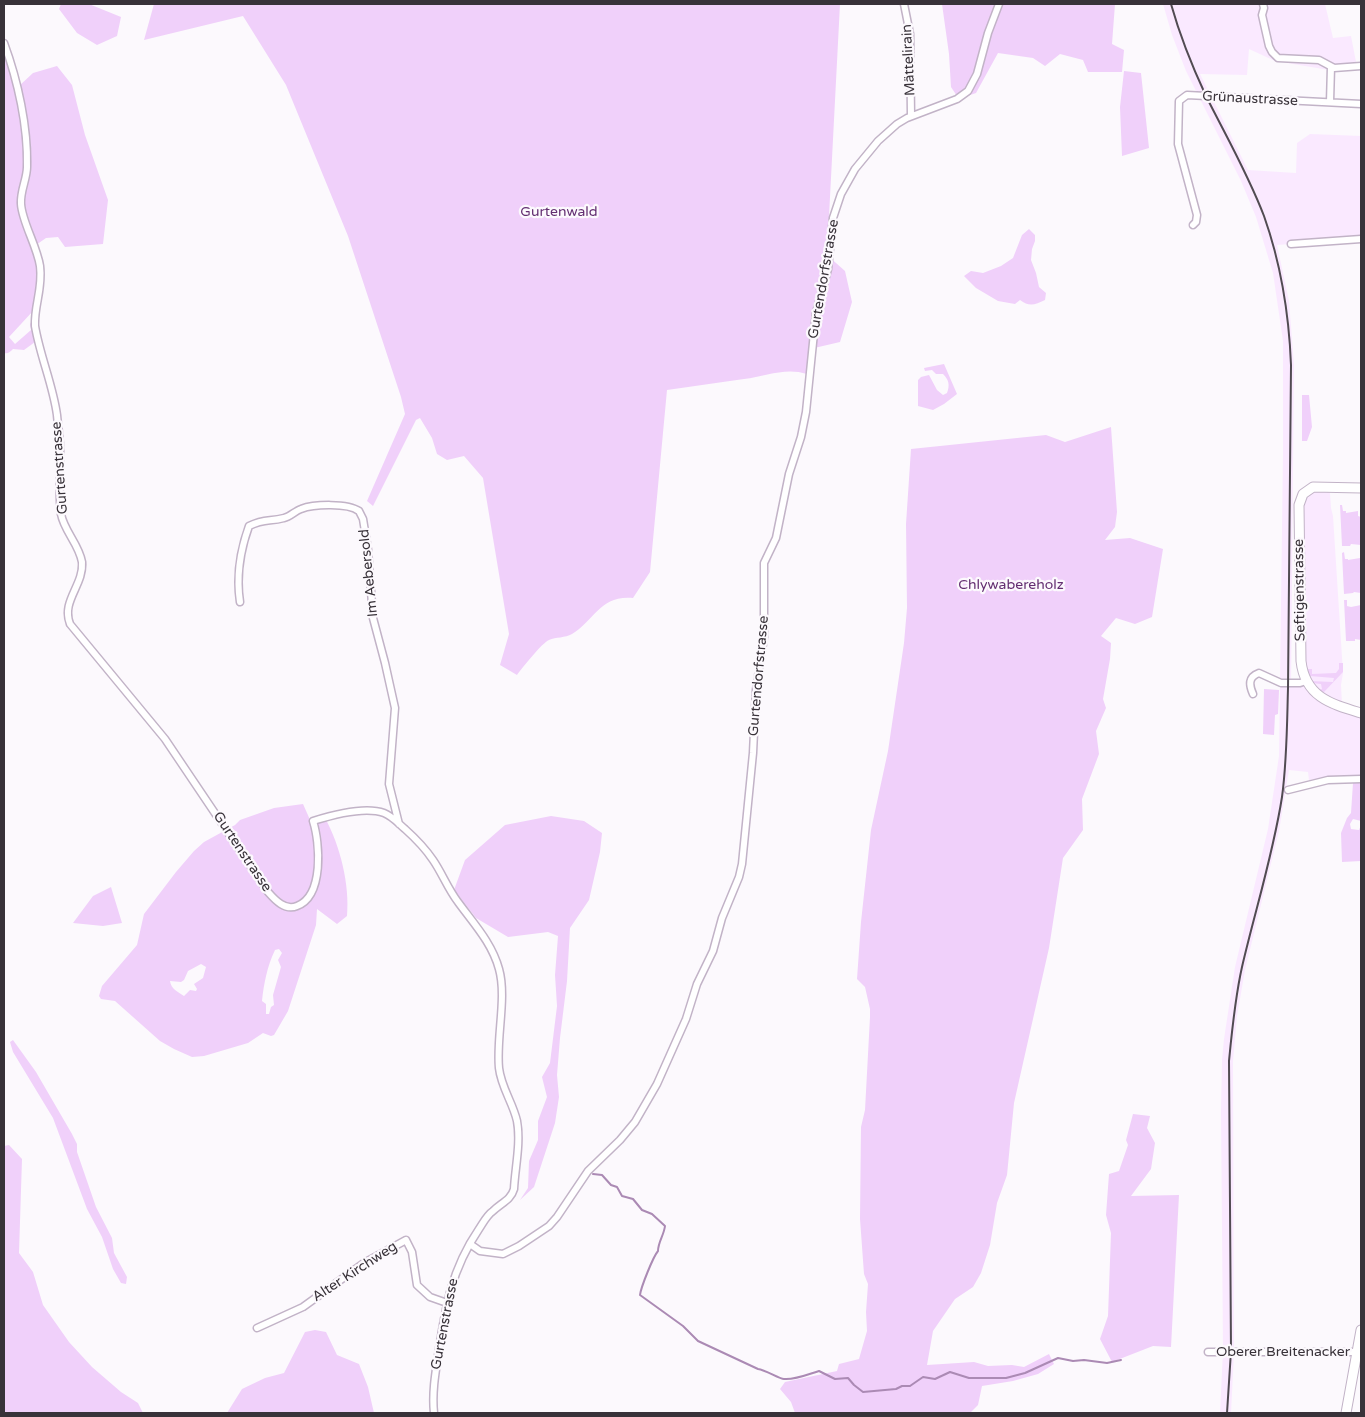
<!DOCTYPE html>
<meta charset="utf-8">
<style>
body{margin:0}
#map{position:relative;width:1365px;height:1417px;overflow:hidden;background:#fcf9fd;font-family:"Varela Round",sans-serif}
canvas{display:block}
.frame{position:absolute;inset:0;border:5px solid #383239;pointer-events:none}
</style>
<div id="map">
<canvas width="1365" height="1417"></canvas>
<div class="frame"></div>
</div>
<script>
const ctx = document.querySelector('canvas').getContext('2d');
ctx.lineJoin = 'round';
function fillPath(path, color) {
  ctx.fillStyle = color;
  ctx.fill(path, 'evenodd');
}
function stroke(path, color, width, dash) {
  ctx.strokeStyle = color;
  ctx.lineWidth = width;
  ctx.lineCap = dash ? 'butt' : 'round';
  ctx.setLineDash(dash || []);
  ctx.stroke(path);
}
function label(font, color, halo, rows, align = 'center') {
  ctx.font = font + ' "Varela Round",sans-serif';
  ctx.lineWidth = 4.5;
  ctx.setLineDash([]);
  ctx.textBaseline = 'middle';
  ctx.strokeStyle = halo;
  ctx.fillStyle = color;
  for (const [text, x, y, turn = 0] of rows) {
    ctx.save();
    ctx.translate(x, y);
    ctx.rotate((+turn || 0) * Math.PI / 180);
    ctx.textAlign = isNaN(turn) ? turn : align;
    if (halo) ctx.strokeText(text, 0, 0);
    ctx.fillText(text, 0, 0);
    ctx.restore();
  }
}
const built = new Path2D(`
 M1163,4h162l8,34 18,-2 6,31 -28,3 -54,-9 -26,-12 -2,26 -47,-1 48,96 48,3 1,-30 13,-9 51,2v103l-84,6 12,56 5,64 -3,321 11,-1 11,9 48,22v60l-52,4 -1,-8 -19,-2 -10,61 -34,139 -8,46 -4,45 1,292 -3,60h-11l3,-63 -2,-240 1,-50 2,-21 11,-72 33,-138 11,-73 4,-304v-111l-10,-68 -17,-56 -15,-36 -55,-110 -14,-36z
 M1328,490l2,3 1,15 2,8 10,157 -2,12 1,19 -26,-15 -11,-21 -2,-169 8,-8z`);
const green = new Path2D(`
 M61,4h28l32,13 -4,19 -20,9 -20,-12 -18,-24z
 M154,4h686l-13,251 18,16 7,31 -12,40 -30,7 -3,25c-21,-7 -41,2 -63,5 -26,4 -51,7 -77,11l-17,182 -17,26c-33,-3 -38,22 -61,36 -7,4 -16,3 -23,6 -7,3 -26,27 -32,35l-17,-10 9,-31 -26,-156 -19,-22 -17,4 -10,-6 -5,-16 -12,-20 -4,2 -43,86 -6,-5 38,-87 -4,-17 -53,-161 -62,-151 -43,-69 -99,24z
 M942,4h173l-3,40 12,6 -2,22h-34l-5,-12 -23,-6 -15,12 -12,-8 -35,-5 -22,40 -17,6 -8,-12 -2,-33z
 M6,58l7,22 9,52 3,34 -5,25 17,68 2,20 -6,32 -24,26 6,7 16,-14 -1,-6 2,-2 3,20 -11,8 -11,-1c-3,3 -5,5 -9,4v-294z
 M57,66l15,19 13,50 23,65 -5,44 -38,3 -7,-10 -12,1 -10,7 -12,-41v-13l5,-21 -10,-84 14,-13z
 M1124,71l17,2 8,75 -27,8 -2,-49z
 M1029,229l6,6v6l-3,8 -1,11 5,13 3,14 7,6 -1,7c-10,5 -16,7 -25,0l-5,4 -17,-3 -22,-13 -12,-12 7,-5 12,2 18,-7 12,-8 9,-23z
 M944,364l13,30 -13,10 -11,6 -15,-4v-26l3,-3 8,-2 8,15 6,5 4,-2c3,-8 2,-13 -4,-19h-7l-4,-4 -7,1 -1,-3z
 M1302,395h7l3,32 -5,14h-5z
 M1111,427l6,85 -2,15 -10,13 25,-2 33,11 -11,68 -17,7 -19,-6 -15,18 10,7 -1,16 -7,40 3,9 -10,23 3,23 -17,45 1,31 -20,28 -14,90 -35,155 -7,72 -10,28 -7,42 -9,28 -8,14 -18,12 -22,32 -6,34 47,-3 14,4 24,-1 12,2 25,-13 5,10 -16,10 -25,7 -31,5 -4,19 -8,8h-175l-4,-11 -11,-13 5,-7 52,-11 2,-7 20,-5 8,-28 -1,-19 2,-28 -4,-10 -4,-55 1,-92 4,-17 5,-93v-8l-5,-22 -8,-8 4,-57 10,-92 17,-79 16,-108 3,-35 -1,-84 5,-75 135,-14 19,7z
 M1340,505h2l1,6h3v2l12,-2v5l3,1v28l-10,-1 -1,2h-8z
 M1344,552l1,7h3v1l12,-2 1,35 -7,-1 -1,1 -9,1 -2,-41z
 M1344,600h3v6l4,1 10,-2v35l-6,-1v2h-9z
 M1339,663h4v9l-19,20 -6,-2 4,-1 -1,-5 -9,-1 -2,-2 23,1 1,-4 -24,-2 -3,-2 -1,-5h6v5l24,-1 3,-4z
 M1264,689l15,1 -1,24 -3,1 -1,20 -11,-1z
 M1361,782v42v-3l-8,-2 -3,5 1,5 8,1 2,-5v36l-19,1 -1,-29 6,-15 4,-5 2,-30z
 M303,804l8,18 14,-4c15,27 25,67 22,98l-10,8 -20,-15 -1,16 -28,86 -14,24 -3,1 -8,-3 -15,10 -44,13 -12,1 -18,-8 -14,-8 -45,-40 -14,-2 -2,-3 3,-10 35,-41 7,-31 32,-42 18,-21 10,-9 31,-17 5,-5 34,-12zM279,949l3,4 -4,7 3,7 -8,28 1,10 -3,2 -2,7h-3v-10l-4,-3c2,-18 5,-34 13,-51zM201,964l5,3 -3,11 -9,6 3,5 -1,2 -6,-1 -6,6c-6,-4 -13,-7 -14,-15l11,1 3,-2 4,-9z
 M551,816l33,5 18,12 -2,19 -11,48 -19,28 -3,53 -7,57 -3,37 2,22 -4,26 -21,64 -14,13 8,-12 1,-27 9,-21v-19l9,-24 -5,-20 8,-14 7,-57 -2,-31 3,-39 -10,-4 -40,5 -32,-19 -22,-28 11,-30 40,-35z
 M111,887l11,36 -19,3 -30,-3 20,-27z
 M13,1040l23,32 36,62 5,10v8l19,55 16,31 2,15 13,24 -1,7 -5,-1 -8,-14 -11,-32 -15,-28 -34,-91 -40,-66 -3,-10z
 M1133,1114l17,2 -3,12 8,15 -4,26 -20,27 48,-1 -8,152 -18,-1 -41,16 -12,-23 8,-23 3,-83 -5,-18 3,-41 10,-3 9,-26 -2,-5z
 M9,1145l13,14 -3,94 14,19 10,33 26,37 23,25 29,25 17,11 5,10h-139v-267z
 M315,1330l11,2 11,23 22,9 9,23 6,26h-147l15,-24 23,-11 19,-5 21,-41z`);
const stream = new Path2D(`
 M593,1174l9,1 9,10 6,2 5,9 11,3 9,11 10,4 13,12c-1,9 -7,16 -7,25 -5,6 -17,36 -18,44l43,31 15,15 60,28c8,1 21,10 26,10 11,1 25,-5 35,-8l16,8 13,-1 6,7 9,7 33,-3 6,-3h8l13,-9 12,2 15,-7 19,6h37l19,-5 33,-15 15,3 11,-1 23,3 14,-3`);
const street = new Path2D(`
 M904,4l6,30 1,82
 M1263,4l1,4 -2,7 7,31 3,6 6,6 41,2 15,8 27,-2
 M4,43c14,38 24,84 23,124 0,12 -7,24 -6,37 1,18 16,42 19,62 3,23 -6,39 -5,60 5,30 18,59 22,89 1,11 3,23 3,34 1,21 -2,43 1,65 3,17 18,30 21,48 2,23 -21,39 -12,62l95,115 103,153c7,8 17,19 29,14 27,-10 23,-63 16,-85 19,-6 52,-15 71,-8 8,3 14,10 21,16 10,9 20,19 28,31 9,13 15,29 25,42 16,22 34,41 41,67 8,28 -3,69 0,99 2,19 14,35 18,53 4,22 -2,47 -3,68 -3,11 -13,14 -21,22 -6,4 -10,12 -14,18 -28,41 -34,79 -41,127 -3,19 -6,38 -4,57
 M1330,102l1,-35
 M1193,225l3,-3 1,-7 -19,-71 1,-43 8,-6 174,9
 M1291,244l70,-5
 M240,602c-4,-26 0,-51 9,-76 16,-8 20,-4 35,-8 6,-1 11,-7 17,-9 13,-5 47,-6 58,2l4,8 5,31 5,68 12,45 10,45 -6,76 10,40
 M1253,694c-4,-9 -5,-17 6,-21l22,10h19l6,-2
 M1288,790l40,-10 33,-1
 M470,1244l10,7 23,3 16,-8 30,-20 8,-9 31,-46 32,-31 15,-18 22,-38 29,-65 11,-35 16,-33 9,-33 17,-41 3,-13 11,-111 3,-63 8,-53v-74l12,-25 13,-64 12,-37 5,-25 10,-99 12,-44 5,-51 8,-24 14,-25 23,-28 19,-17 10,-6 50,-19 11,-8 9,-17 11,-41 11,-29
 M257,1328l46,-21 61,-44 42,-23 6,12 5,33 13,12 17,6
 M1208,1352h149`);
const secondary = new Path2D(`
 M1361,488l-48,-1 -10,7 -4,11 2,156c4,36 30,43 60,52
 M1346,1413l15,-83`);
const rail = new Path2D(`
 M1171,4c9,32 21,62 35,92 20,40 42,78 58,120 17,48 25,98 27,149l-3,323c-1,36 -1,73 -6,109 -9,58 -27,114 -40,170 -7,31 -10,63 -13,94l2,290 -4,62`);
const streetNames = [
 ["Mättelirain",909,60,-93],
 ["Grünaustrasse",1250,99,3],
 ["Gurtendorfstrasse",824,279,-80],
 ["Gurtenstrasse",60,468,-94],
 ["Im Aebersold",369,573,-96],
 ["Seftigenstrasse",1300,590,-91],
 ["Gurtendorfstrasse",759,676,-85],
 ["Gurtenstrasse",242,852,56],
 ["Alter Kirchweg",355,1272,-33],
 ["Gurtenstrasse",445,1324,-79],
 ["Oberer Breitenacker",1283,1352]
];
const parkNames = [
 ["Gurtenwald",559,212],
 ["Chlywabereholz",1011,585]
];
fillPath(built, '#fae9ff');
fillPath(green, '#f0d0fa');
stroke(stream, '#ab8ab4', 2);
stroke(street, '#c2b3c7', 9);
stroke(secondary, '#c2b3c7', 11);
stroke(street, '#fff', 6);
stroke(secondary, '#fff', 9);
stroke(rail, '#514b52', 2);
label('14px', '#383239', '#fcf9fd', streetNames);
label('14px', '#632e71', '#fcf9fd', parkNames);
</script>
